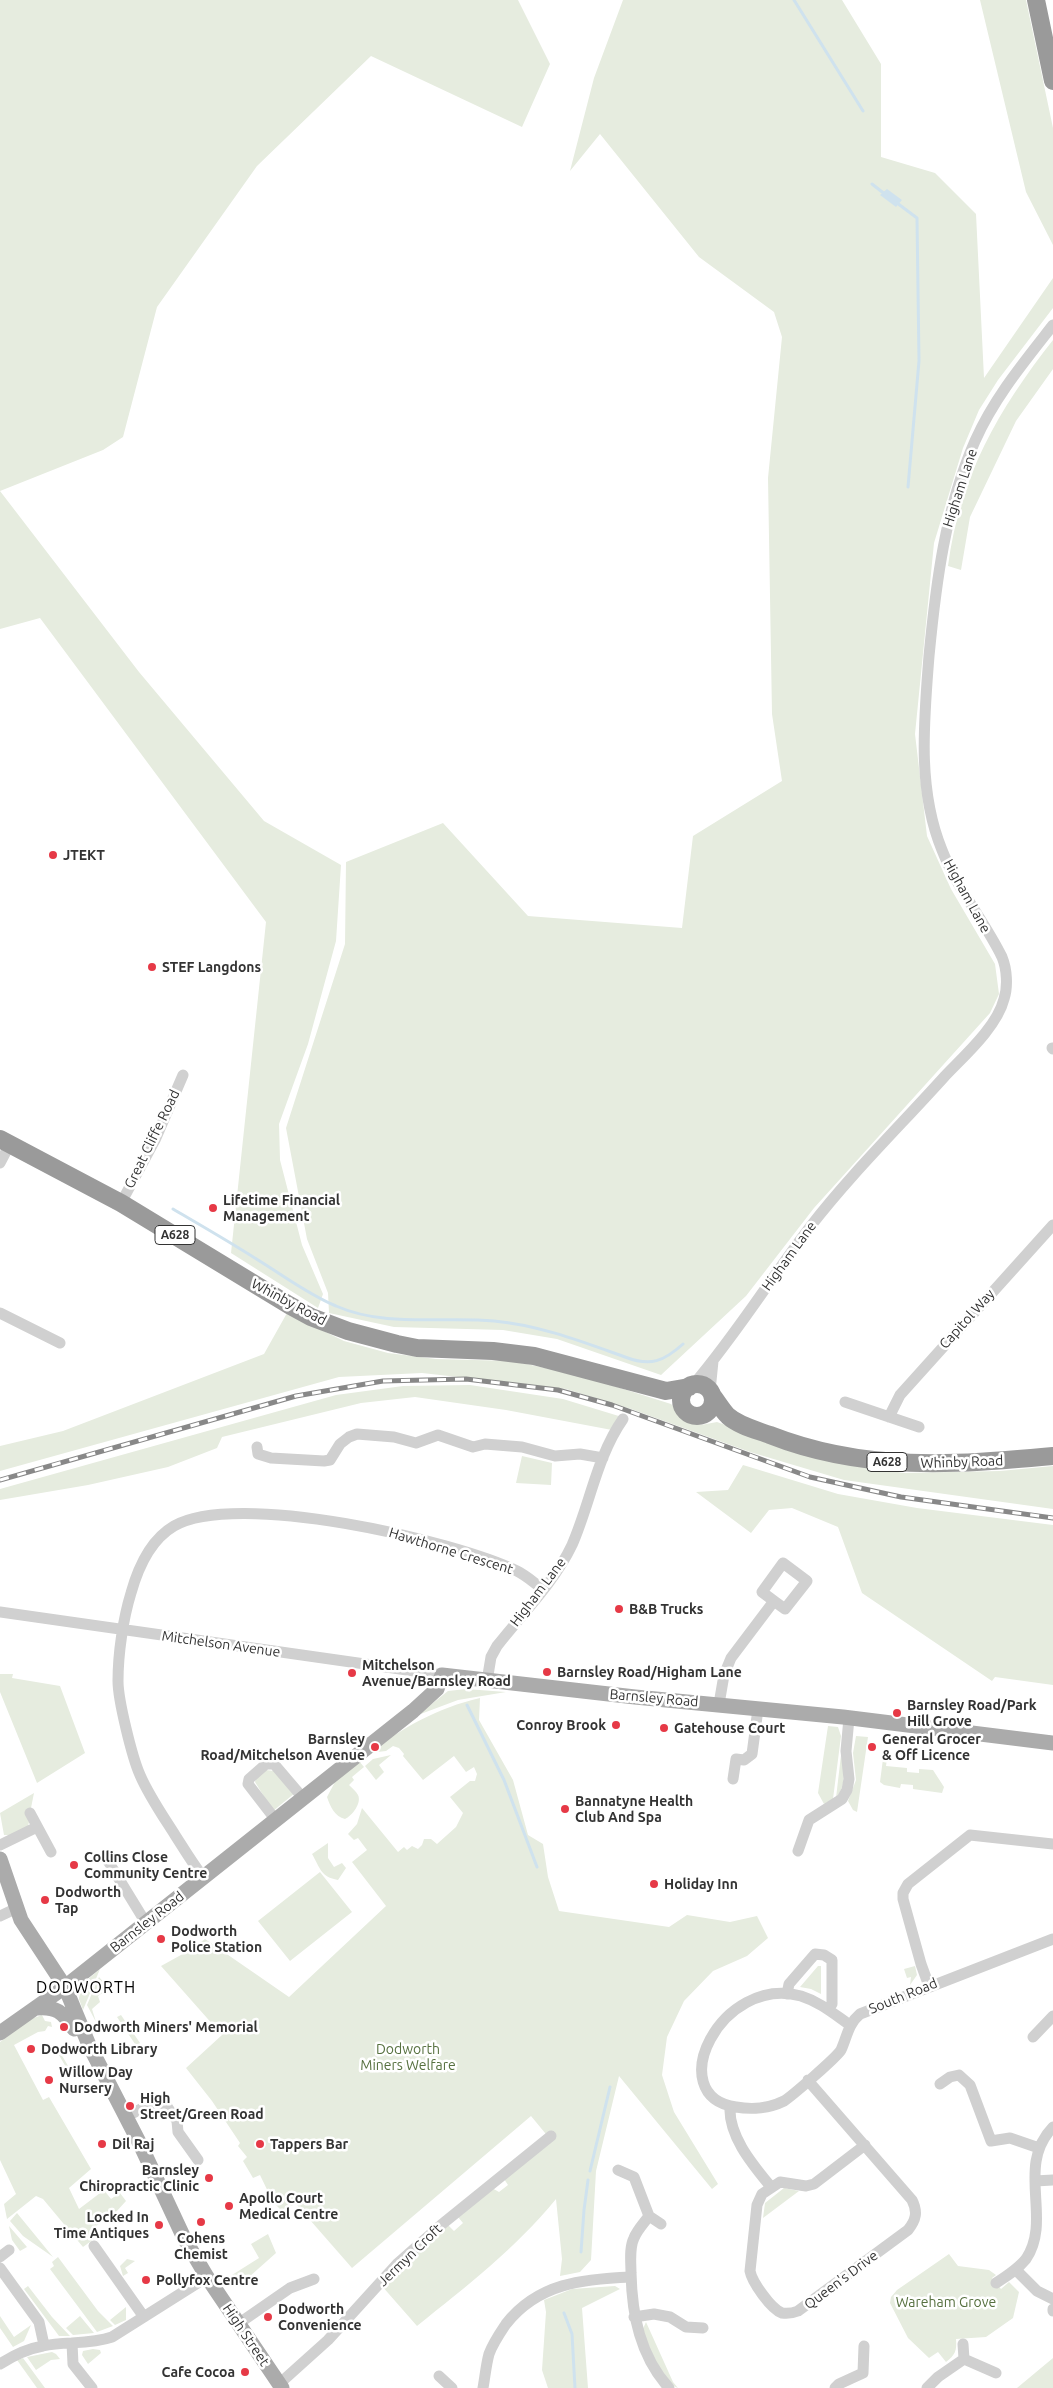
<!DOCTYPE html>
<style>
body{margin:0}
canvas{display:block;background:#fff}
</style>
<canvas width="1053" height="2388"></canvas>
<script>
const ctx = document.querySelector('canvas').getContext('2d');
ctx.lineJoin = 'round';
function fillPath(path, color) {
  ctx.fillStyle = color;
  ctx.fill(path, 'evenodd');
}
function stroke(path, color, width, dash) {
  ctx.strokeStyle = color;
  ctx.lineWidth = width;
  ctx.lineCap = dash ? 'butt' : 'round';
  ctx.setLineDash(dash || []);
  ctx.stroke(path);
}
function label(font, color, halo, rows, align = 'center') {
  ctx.font = font + ' Ubuntu,sans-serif';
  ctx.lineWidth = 5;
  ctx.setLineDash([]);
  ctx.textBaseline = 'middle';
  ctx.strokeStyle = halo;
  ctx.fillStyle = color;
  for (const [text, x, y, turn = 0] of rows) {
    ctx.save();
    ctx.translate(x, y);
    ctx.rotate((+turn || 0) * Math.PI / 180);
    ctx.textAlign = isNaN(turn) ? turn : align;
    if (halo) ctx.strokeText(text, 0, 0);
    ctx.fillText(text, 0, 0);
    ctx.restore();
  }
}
const green = new Path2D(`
 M0,0h518l32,64 -28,63 -151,-71 -114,110 -100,141 -34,130 -20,13 -103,41z
 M623,0h219l39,64v93l54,16 41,41 8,164 69,-100v30l-55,72 -19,30 -16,38 -29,95 -19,191 12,102 24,53 44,75 4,30 -9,19 -176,195 -68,88 -85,79 -104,-36 -54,-9 -109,-3 -65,-14 -1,-20 -21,-54 -21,-111 59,-184 1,-82 97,-39 85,93 154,12 11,-92 89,-55 -10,-67 -4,-236 14,-141 -8,-25 -75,-55 -99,-123 -30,37 24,-93z
 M980,0h46l27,128v117l-27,-53z
 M1053,340v29l-37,52 -46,96 -9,53 -13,-4c12,-90 50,-156 105,-226z
 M0,491l139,181 125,149 77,44 -5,76 -28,103 -29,80 1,36 22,85 21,49 -5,14 -87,-55 35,-331 -226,-304 -40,11z
 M287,1313l57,28 44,12 48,6 76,2 67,14 92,29 13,14 17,7 16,-3 93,33 93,18 97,-2 53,-5v43l-209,-29 -94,-28 -119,-43 -65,-20 -144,-16 -83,4 -339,94v-25l63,-15 201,-77z
 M470,1385l93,14 59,18 -10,13 -106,-20 -91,-13 -54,6 -139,34 -5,11 -49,19 -80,18 -88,15v-11l336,-94 67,-9z
 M522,1456l30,7 -1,22 -35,-2z
 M743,1465l95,29 79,14 136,17v160l-58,-8 -3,4 -130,-88 -24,-66 -46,-19 -23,2 -18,23 -55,-41 32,-2z
 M0,1674h13l-1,4 48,8 25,67 -48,30 -37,-91z
 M466,1689l40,3 -48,8 -40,15 30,-24z
 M480,1698l-1,22 34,60 15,55 15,9 5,33 11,34 110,16 18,-12 43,7 27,-6 11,22 -21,18 -34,15 -29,30 -17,36 -5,38 12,37 44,72 -6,5 -93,-113 -23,95 -5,89 -11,12 -20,4 2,-17 -6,-60c-42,51 -88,86 -139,127l-36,-41 67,-60 6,6 9,-8 -5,-6 34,-29 7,4 9,-7 -4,-6 46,-40 -19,-23 -179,152 -56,-64 -15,6 -8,-8 -13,-27 -7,3 -10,-17 4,-4 -9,-11 2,-3 -28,-42 -26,-33 36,-33 -61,-69 29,-16 15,-11 84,58 97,-91 -34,-44 15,-12 -9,-12 -4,2 -6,-6 9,-10 5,-16 36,44 6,-5 3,3 5,-4 6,3 4,-4 2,-6h7l6,5 19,-17 7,-14 -13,-16 20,-16h5l2,-7 -3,-7 -8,5 -12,-16 -31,24 -20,-24 1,-2 -5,-6 -6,-2 -7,5 -17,2c35,-26 68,-45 111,-55z
 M828,1726l10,1 3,9 -8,63 -9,5 -6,-11z
 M856,1736l12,1 -11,75 -4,-2 -5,-9 8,-21 -3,-27z
 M884,1751l4,1 -2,14 21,2v4l12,1v-4l14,1 11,17 -2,6 -29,-4v-4l-12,-1 -1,4 -16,-3 -4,-3z
 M391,1755l-12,10 5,7 -8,8 -11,-14 8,-7z
 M841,1755c3,15 6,30 -5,43z
 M359,1761l5,6 -12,10 2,3 -5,5c3,3 7,6 9,10 4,8 -6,21 -13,24 -10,-2 -15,-13 -18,-22l9,-17z
 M266,1770l8,1 21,22 -22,18 -18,-29 1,-4z
 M34,1793l-3,15 -6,4 4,10 -1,4 -17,9h-7l-4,-22z
 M328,1843v15l6,9 8,-4 4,5 -8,12c-17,-3 -18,-12 -26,-26z
 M320,1872l32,40 -62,49 -32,-40z
 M818,1966h3v28l-10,-5 -11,-2z
 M915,1966l2,9 -7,10 1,-8 -4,1 -3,-9z
 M100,1969l-17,41 -4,-11 2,-14z
 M99,1977l8,9 9,-7 2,3 -20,14 2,6 -8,7 4,13 -9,-17z
 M42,2015l3,6 6,1 1,5 -4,-1 -3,5 -7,1 -24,13 29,55 6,-3 42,72 -22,19 10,21 25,-19 7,9 9,-6 6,8 -10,11 -27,19 5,8 -11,8 -40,-48 -7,-3 -29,23 -3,-15 12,-10 -16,-34v-118l31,-23z
 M121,2015l19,28 -3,4 -20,-30z
 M57,2047l14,24 12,3 -6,4 -7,-4 -14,-24 -10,5z
 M784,2188l15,3 -36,27 2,-15z
 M17,2213l36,44 -30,-21 -13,-15z
 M9,2226l18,21 -7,4 -8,-11z
 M268,2234l8,19 -36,32 -8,-10 27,-17 -8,-14z
 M949,2254l9,12 31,4 7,5 -4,3 9,11 8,-7 10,10 -6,26 -27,19 -30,2c1,12 -1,16 -10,23l-8,-10 -9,6 -21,-20 -18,-35 1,-6 6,-7z
 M58,2257l40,54 15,15 -16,6 -47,-63 4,-3 -2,-4z
 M127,2259l8,2 -10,7 3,5 -5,3 -3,-10z
 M28,2286l24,31 18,19h-11l-35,-47z
 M615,2286l5,3 -38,19 6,80h-40l-6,-18 4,-58 -2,-12 28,-11z
 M126,2307v13l-11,5 -5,-5z
 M0,2316l14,21 17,-12 -7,16 -11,6 -13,-19z
 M80,2316l14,17 -21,2 -7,-7z
 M646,2322l27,60 5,6c-16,-5 -28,-41 -36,-57z
 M93,2349l7,1 1,3 -13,11 -6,-9 1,-4z
 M52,2352l4,2 4,5 -9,1 -15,10 -9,-13z
 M23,2358l22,30h-8l-20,-28z
 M1053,2358v30h-36z`);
const water = new Path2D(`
 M887,189l15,11 -6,7 -16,-12z`);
const stream = new Path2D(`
 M794,0l69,111
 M872,184l14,11
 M897,203l20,15 2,143 -11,126
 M173,1209c29,17 57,33 85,51 26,16 51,35 78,46 50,22 106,10 158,15 45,4 89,21 131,36 26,10 39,4 58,-13
 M467,1705l37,75 33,87
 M590,2171l20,-84
 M581,2252l3,-42 4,-30
 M564,2313l8,21 3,54`);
const minor = new Path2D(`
 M1052,1048l1,1
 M0,1163l10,-19
 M121,1203l34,-63 28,-65
 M0,1313l60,30
 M693,1385c43,-50 77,-106 117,-158 41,-53 90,-101 135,-151 19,-20 52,-49 59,-77 4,-12 3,-30 -2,-42 -18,-37 -45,-68 -60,-107 -25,-61 -18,-129 -13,-194 7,-73 16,-147 46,-215 19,-43 49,-79 78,-116
 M710,1391l3,-30
 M845,1402l74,25
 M889,1417l11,-22 153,-170
 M257,1447l1,7 13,4 53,3 6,-1 10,-16 9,-7 8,-3 37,3 22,6 22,-8 35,12 12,-3 37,3 33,9 25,-2 23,4
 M0,1612l442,63
 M487,1681l4,-24 6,-11c25,-32 57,-63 75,-101 18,-41 25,-89 51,-126
 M719,1704l5,-29 7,-17 43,-57 11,8 22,-28 -24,-18 -21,29 12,9
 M733,1779l3,-20 8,1 8,-6 6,-45
 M30,1813l21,39
 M275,1819l-27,-35 1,-5 17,-15h8l29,34
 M0,1845l37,-18
 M798,1851l11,-31 33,-21 5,-9 2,-11 -3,-28 3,-33
 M108,1861l38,62
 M203,1877c-10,-13 -19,-28 -28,-42 -12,-19 -26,-39 -35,-60 -8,-18 -22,-75 -22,-94 0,-27 5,-62 13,-88 7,-25 19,-53 43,-67 62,-36 279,14 343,45 10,5 17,12 26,18
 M0,1916l15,-7
 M929,1986l-8,-22 -18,-65v-6l5,-9 62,-49 83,9
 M787,1994l2,-10 26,-30 9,1 8,5v44l-3,5
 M850,2025c-16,-11 -30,-23 -49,-29 -80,-22 -140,100 -65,111 16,3 34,1 48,-6 8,-5 53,-44 57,-51 6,-13 7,-26 19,-36l193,-75
 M1033,2037l20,-21
 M808,2080l3,4 101,116c6,12 4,20 -4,30l-110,81c-5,2 -10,3 -16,2 -11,-4 -30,-31 -32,-42l7,-66 5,-11 18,-12 26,4 8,-2 51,-39
 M940,2084l10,-7 9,-2 11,10 21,56 19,-3 29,10
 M730,2106c-2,30 23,59 41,81
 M125,2117l32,-16 9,4 11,16 1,11 20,28
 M618,2170l16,7 15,39c-5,7 -12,14 -15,22 -5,10 -3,24 -3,35 1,42 9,83 38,115
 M1035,2181l18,-1
 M649,2216l12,8
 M94,2246l50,71
 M0,2257l9,-7
 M0,2268l39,54 5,23
 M1016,2270l21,21 16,8
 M996,2283c11,-7 22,-14 30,-24 27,-40 -11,-93 27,-132
 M1053,2311v-2
 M634,2317l20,-3 16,3 16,10 17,1
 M238,2324l52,-36 24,-9
 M72,2343l1,21 19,24
 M963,2344l1,15
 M0,2364c14,-9 26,-15 43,-18 22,-5 46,-1 69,-9l95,-60
 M439,2376l13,12
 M279,2384l49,-44 70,-77 43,-38 110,-89
 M483,2388c2,-11 3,-23 6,-34 4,-11 11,-21 17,-30 32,-41 77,-45 125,-47
 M835,2388l4,-4 24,-11 1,-27
 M927,2388l11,-11 26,-18 32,14`);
const major = new Path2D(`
 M0,1859l21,61 44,67 24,58 52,101 43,92 23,39 75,111
 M36,2008c20,-2 27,4 38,21
 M0,2033l65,-46 348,-276 24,-22 5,-14 193,22 208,20 210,26`);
const highway = new Path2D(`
 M1036,0l17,81
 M0,1139l121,64 168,102 22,12 37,14 49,13 20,4 76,3 41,5 132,35 23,-4
 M681 1400a16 16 0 1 1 32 0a16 16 0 1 1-32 0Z
 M712,1395c5,6 10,15 16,21 11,10 29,14 42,19 94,37 185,30 283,21`);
const rail = new Path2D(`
 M0,1480l296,-84 87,-15 83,-2 92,11 54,15 198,72 91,20 152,21`);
const markers = [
 [53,855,5,"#e63946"],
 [152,967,5,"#e63946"],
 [213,1208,5,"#e63946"],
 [619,1609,5,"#e63946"],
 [547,1672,5,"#e63946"],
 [352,1673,5,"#e63946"],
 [897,1713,5,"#e63946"],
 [616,1725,5,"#e63946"],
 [664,1728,5,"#e63946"],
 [375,1747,5,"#e63946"],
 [872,1747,5,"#e63946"],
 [565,1809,5,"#e63946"],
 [74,1865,5,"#e63946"],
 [654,1884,5,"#e63946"],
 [45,1900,5,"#e63946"],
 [161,1939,5,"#e63946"],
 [64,2027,5,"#e63946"],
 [31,2049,5,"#e63946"],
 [49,2080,5,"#e63946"],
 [130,2106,5,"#e63946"],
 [102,2144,5,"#e63946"],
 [260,2144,5,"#e63946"],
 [209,2178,5,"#e63946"],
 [229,2206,5,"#e63946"],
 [201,2222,5,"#e63946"],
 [159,2225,5,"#e63946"],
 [146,2280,5,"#e63946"],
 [268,2317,5,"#e63946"],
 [245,2372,5,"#e63946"]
];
const shields = [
 [175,1235,40],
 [887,1462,40]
];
const shieldNames = [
 ["A628",175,1235],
 ["A628",887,1462]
];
const streetNames = [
 ["Higham Lane",960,488,-72],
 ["Higham Lane",967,896,61],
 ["Great Cliffe Road",152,1139,-64],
 ["Higham Lane",789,1256,-54],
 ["Whinby Road",289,1302,28],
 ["Capitol Way",967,1319,-48],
 ["Whinby Road",962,1462,-2],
 ["Hawthorne Crescent",451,1551,17],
 ["Higham Lane",538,1592,-53],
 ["Mitchelson Avenue",221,1644,8],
 ["Barnsley Road",654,1698,5],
 ["Barnsley Road",147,1922,-38],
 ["South Road",903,1996,-22],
 ["Jermyn Croft",410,2255,-44],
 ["Queen's Drive",841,2280,-37],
 ["High Street",246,2335,56]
];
const poiNames = [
 ["JTEKT",63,855],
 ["STEF Langdons",162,967],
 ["Lifetime Financial",223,1200],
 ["Management",223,1216],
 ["B&B Trucks",629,1609],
 ["Mitchelson",362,1665],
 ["Avenue/Barnsley Road",362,1681],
 ["Barnsley Road/Higham Lane",557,1672],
 ["Barnsley Road/Park",907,1705],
 ["Hill Grove",907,1721],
 ["Conroy Brook",606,1725,"right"],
 ["Gatehouse Court",674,1728],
 ["Barnsley",365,1739,"right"],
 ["Road/Mitchelson Avenue",365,1755,"right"],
 ["General Grocer",882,1739],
 ["& Off Licence",882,1755],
 ["Bannatyne Health",575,1801],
 ["Club And Spa",575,1817],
 ["Collins Close",84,1857],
 ["Community Centre",84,1873],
 ["Holiday Inn",664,1884],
 ["Dodworth",55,1892],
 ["Tap",55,1908],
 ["Dodworth",171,1931],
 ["Police Station",171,1947],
 ["Dodworth Miners' Memorial",74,2027],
 ["Dodworth Library",41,2049],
 ["Willow Day",59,2072],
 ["Nursery",59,2088],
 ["High",140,2098],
 ["Street/Green Road",140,2114],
 ["Dil Raj",112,2144],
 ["Tappers Bar",270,2144],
 ["Barnsley",199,2170,"right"],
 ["Chiropractic Clinic",199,2186,"right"],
 ["Apollo Court",239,2198],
 ["Medical Centre",239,2214],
 ["Locked In",149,2217,"right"],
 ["Time Antiques",149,2233,"right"],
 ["Cohens",201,2238,"center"],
 ["Chemist",201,2254,"center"],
 ["Pollyfox Centre",156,2280],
 ["Dodworth",278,2309],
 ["Convenience",278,2325],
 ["Cafe Cocoa",235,2372,"right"]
];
const parkNames = [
 ["Dodworth",408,2049],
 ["Miners Welfare",408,2065],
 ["Wareham Grove",946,2302]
];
const quarterNames = [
 ["DODWORTH",86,1988]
];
fillPath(green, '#e6ecdf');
fillPath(water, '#cfe2ee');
stroke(stream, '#cfe2ee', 3);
stroke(minor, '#d0d0d0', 11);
stroke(major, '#ababab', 15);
stroke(highway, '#9a9a9a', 18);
stroke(rail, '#888', 5);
stroke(rail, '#fff', 3, [9]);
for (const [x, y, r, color] of markers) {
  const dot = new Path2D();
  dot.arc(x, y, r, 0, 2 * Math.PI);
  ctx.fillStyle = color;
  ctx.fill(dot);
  stroke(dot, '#fff', 2);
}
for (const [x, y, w] of shields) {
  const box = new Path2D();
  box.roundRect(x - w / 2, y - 9.5, w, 19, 4);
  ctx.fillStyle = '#fff';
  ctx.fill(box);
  stroke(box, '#333', 1);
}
label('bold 12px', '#333', null, shieldNames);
label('14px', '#333', '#fff', streetNames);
label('bold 14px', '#333', '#fff', poiNames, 'left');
label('14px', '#56703f', '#fff', parkNames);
ctx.letterSpacing = '1px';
label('16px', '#000', '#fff', quarterNames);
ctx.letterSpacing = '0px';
</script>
